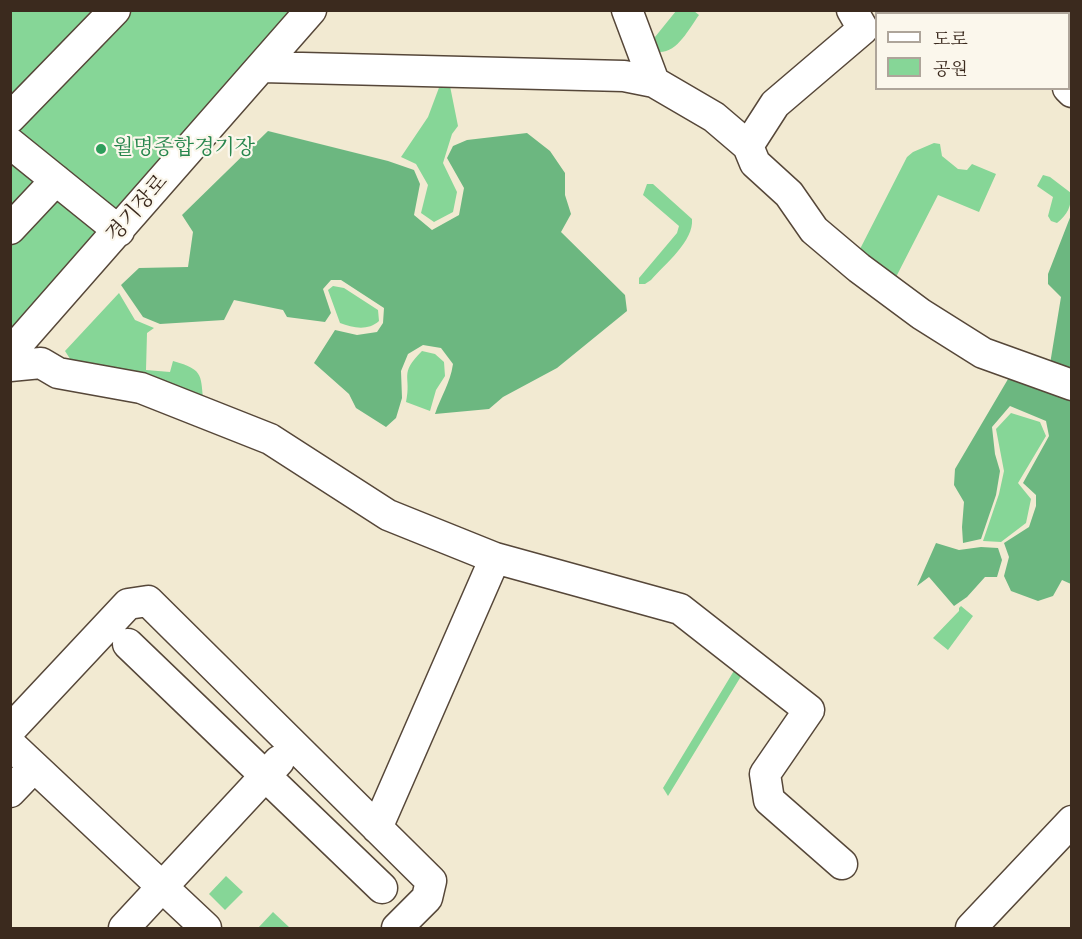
<!DOCTYPE html>
<meta charset="utf-8">
<style>
body{margin:0}
#map{position:relative;width:1082px;height:939px;overflow:hidden;background:#f2ead2;font-family:"Libre Bodoni","Noto Serif KR",serif}
canvas{display:block}
.frame{position:absolute;inset:0;border:12px solid #3b2a1e;pointer-events:none}
.legend{position:absolute;left:875px;top:12px;width:195px;height:78px;box-sizing:border-box;background:#fbf7ec;border:2px solid #aea59a;margin:0;padding:8px 10px;list-style:none;font-size:18px;color:#3b2a1e}
.legend li{display:flex;align-items:center;gap:12px;height:30px}
.legend b{width:30px;border:2px solid #aea59a}
</style>
<div id="map">
<canvas width="1082" height="939"></canvas>
<div class="frame"></div>
<ul class="legend">
<li><b style="height:8px;background:#fff"></b>도로</li>
<li><b style="height:16px;background:#86d697"></b>공원</li>
</ul>
</div>
<script>
const ctx = document.querySelector('canvas').getContext('2d');
ctx.lineJoin = 'round';
function fillPath(path, color) {
  ctx.fillStyle = color;
  ctx.fill(path, 'evenodd');
}
function stroke(path, color, width, dash) {
  ctx.strokeStyle = color;
  ctx.lineWidth = width;
  ctx.lineCap = dash ? 'butt' : 'round';
  ctx.setLineDash(dash || []);
  ctx.stroke(path);
}
function label(font, color, halo, rows, align = 'center') {
  ctx.font = font + ' "Libre Bodoni","Noto Serif KR",serif';
  ctx.lineWidth = 4.5;
  ctx.setLineDash([]);
  ctx.textBaseline = 'middle';
  ctx.strokeStyle = halo;
  ctx.fillStyle = color;
  for (const [text, x, y, turn = 0] of rows) {
    ctx.save();
    ctx.translate(x, y);
    ctx.rotate((+turn || 0) * Math.PI / 180);
    ctx.textAlign = isNaN(turn) ? turn : align;
    if (halo) ctx.strokeText(text, 0, 0);
    ctx.fillText(text, 0, 0);
    ctx.restore();
  }
}
const green = new Path2D(`
 M10,11h301l-301,342z
 M676,11h18l5,4c-11,15 -24,43 -46,36l2,-14z
 M440,85l10,1 8,40 -6,8 -9,29 14,29 -4,20 -19,10 -13,-9 7,-28 -12,-21 -15,-7 27,-40z
 M934,143l6,1 2,12 16,13 9,1 5,-6 24,10 -17,38 -41,-17 -43,84 -36,-28 48,-94 6,-5z
 M1043,175l7,2 21,16c1,13 -4,22 -14,30l-6,-2 -3,-5 5,-19 -16,-11z
 M647,184h6l39,35c2,22 -27,45 -41,61l-6,4h-6v-6l38,-45 2,-7 -36,-31z
 M333,286l11,2 34,22 1,11c-11,10 -26,7 -39,2l-12,-33z
 M119,293l16,27 19,8 -7,5 -1,37 24,2 3,-11c33,9 27,15 31,46l-128,-39 -11,-17z
 M422,351l13,3 9,8 1,14 -9,14 -6,21 -24,-9c6,-27 -8,-27 16,-51z
 M1011,413l29,9 6,14 -28,47 13,16 -5,24 -25,19 -18,-1 16,-47 5,-23 -8,-42z
 M961,606l12,10 -25,34 -15,-12 26,-27v-3z
 M735,669l8,4 -75,123 -5,-8z
 M226,876l17,16 -18,18 -16,-16z
 M273,912l17,16h-32z`);
const forest = new Path2D(`
 M268,131l120,30 26,9 6,14 -6,31 18,15 27,-15 5,-27 -17,-30 6,-12 14,-6 60,-7 23,18 15,22v22l6,19 -10,18 64,63 2,16 -70,57 -54,29 -14,12 -54,5c6,-18 15,-30 18,-50l-12,-16 -18,-3 -15,9 -7,17 1,27 -6,20 -10,9 -30,-19 -7,-14 -35,-31 21,-33 22,5 20,-3 6,-9 1,-15 -43,-28h-10l-8,9 8,24 -6,9 -38,-5 -4,-7 -49,-10 -10,20 -64,4 -17,-7 -22,-32 18,-17 49,-1 5,-35 -11,-17z
 M1071,215v155l-21,-6 11,-67 -13,-13v-10z
 M1011,374l60,18v192l-9,-4 -9,16 -15,5 -27,-10 -7,-15 5,-19 -5,-14 25,-16 7,-21v-11l-13,-12 26,-47 -3,-15 -36,-15 -18,21 3,27 5,17 -4,24 -15,44 -18,4 -1,-16 2,-25 -10,-17 1,-16z
 M936,543l23,7 22,-3 17,1 4,12 -5,17h-12l-18,20 -13,9 -25,-29 -12,9z`);
const minor = new Path2D(`
 M627,10l27,72
 M984,10l3,4
 M262,67l362,9 30,6 60,35 34,29 7,17 34,31 25,36 45,38 62,46 62,39 89,32
 M1068,88l4,4
 M10,118l105,-108
 M10,143l109,88
 M748,146l27,-42 88,-75 -11,-19
 M10,229l46,-49
 M10,353l301,-343
 M10,366l31,-3 17,10 83,15 129,51 118,76 107,43 185,51 129,101 -44,64 4,26 73,64
 M128,644l254,244
 M10,730l118,-126 20,-3 283,280 -4,17 -30,30
 M10,744l196,184
 M10,792l24,-25
 M377,828l118,-270
 M124,928l155,-167
 M971,928l101,-107`);
const markers = [
 [101,149,6,"#2e9e5b"]
];
const leisureNames = [
 ["월명종합경기장",113,149]
];
const streetNames = [
 ["경기장로",138,209,-49]
];
fillPath(green, '#86d697');
fillPath(forest, '#6cb780');
stroke(minor, '#564739', 33);
stroke(minor, '#fff', 30);
for (const [x, y, r, color] of markers) {
  const dot = new Path2D();
  dot.arc(x, y, r, 0, 2 * Math.PI);
  ctx.fillStyle = color;
  ctx.fill(dot);
  stroke(dot, '#fbf7ec', 2);
}
label('21px', '#27864d', '#fbf7ec', leisureNames, 'left');
label('21px', '#3b2a1e', '#fbf7ec', streetNames);
</script>
